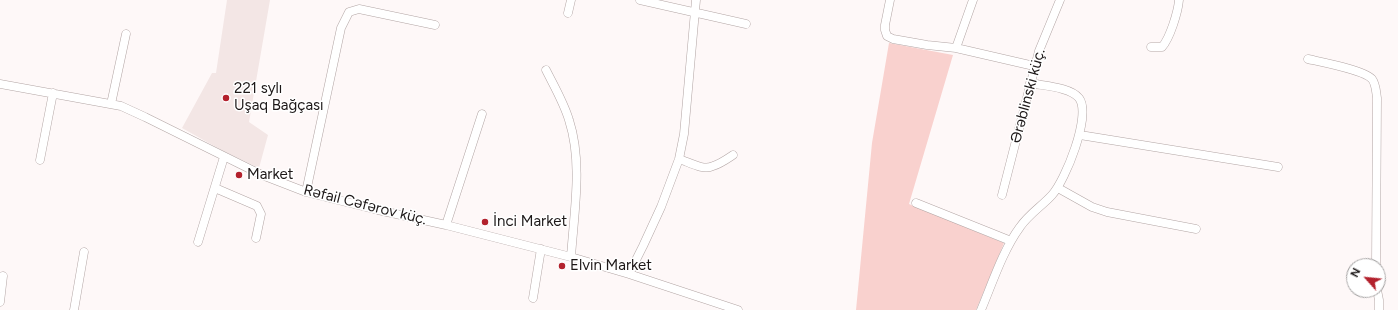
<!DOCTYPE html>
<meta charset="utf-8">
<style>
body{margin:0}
#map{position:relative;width:1398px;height:310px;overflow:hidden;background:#fef8f8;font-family:Figtree,sans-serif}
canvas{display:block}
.north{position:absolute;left:1346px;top:258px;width:40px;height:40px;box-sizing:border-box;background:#fff;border:1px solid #a5a3a3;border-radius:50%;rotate:297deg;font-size:11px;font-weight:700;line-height:16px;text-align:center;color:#1d1818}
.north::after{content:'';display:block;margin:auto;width:14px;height:18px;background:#b3212d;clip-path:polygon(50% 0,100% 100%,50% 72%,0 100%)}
</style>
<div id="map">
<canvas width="1398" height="310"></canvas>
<div class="north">N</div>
</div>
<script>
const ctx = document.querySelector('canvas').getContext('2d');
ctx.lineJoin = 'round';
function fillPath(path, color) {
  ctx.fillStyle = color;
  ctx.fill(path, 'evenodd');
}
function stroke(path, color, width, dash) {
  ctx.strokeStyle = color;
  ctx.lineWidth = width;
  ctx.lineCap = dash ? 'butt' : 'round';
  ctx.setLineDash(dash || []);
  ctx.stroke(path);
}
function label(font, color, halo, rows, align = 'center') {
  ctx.font = font + ' Figtree,sans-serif';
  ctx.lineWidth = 3;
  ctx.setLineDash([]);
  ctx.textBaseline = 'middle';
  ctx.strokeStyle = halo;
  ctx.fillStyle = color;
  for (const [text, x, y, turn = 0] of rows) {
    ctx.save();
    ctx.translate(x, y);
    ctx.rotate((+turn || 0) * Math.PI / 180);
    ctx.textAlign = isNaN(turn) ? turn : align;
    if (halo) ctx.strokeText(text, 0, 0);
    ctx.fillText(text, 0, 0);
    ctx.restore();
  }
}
const built = new Path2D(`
 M227,0h43l-21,122 19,13 -9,33 -36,-17 -41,-23 30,-55h4z`);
const green = new Path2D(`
 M889,43l64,12 -44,149 95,39 -28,67h-120l16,-167z`);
const minor = new Path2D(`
 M640,0l106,24
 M890,0l-5,25v5l2,6 6,3 34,6 29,3 78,18
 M568,13l3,-13
 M1151,47h11c8,-9 16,-35 17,-47
 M956,48l17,-48
 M1308,59c13,3 56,11 64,20 4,5 4,13 5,19l-1,168
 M546,70c8,16 18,33 23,50 14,43 5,92 2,137
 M0,84l121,22 24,11 117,58 44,17 72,18 68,15 125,32 58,17 109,36
 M111,104l15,-70
 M1080,135l198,32
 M679,159c10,3 24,12 34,7 7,-2 14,-7 20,-11
 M40,160l13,-67
 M215,188l42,18 4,8 -5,24
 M1058,188l34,19 15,5 89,17
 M306,192l35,-164 8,-16 10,-3 76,16
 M1002,195l37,-144 21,-51
 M916,203l95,38
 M446,225l36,-111
 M198,242l26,-85
 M629,274l14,-28 18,-39 18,-48 5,-25 12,-134
 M1377,290l2,10v10
 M533,298l8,-49
 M0,302l3,-26
 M74,310l10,-58
 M981,310c11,-26 22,-60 39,-83 9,-13 22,-21 32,-32 13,-14 40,-80 27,-97 -9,-11 -35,-12 -49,-15`);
const markers = [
 [226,98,4,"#b3212d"],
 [239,175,4,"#b3212d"],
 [485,222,4,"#b3212d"],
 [562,266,4,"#b3212d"]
];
const poiNames = [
 ["221 sylı",234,89],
 ["Uşaq Bağçası",234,106],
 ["Market",247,175],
 ["İnci Market",493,222],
 ["Elvin Market",570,266]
];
const streetNames = [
 ["Ərəblinski küç.",1028,96,-75],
 ["Rəfail Cəfərov küç.",365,205,14]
];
fillPath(built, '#f3e6e5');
fillPath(green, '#f9d1ce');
stroke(minor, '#b2a5a4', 9);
stroke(minor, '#fff', 8);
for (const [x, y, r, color] of markers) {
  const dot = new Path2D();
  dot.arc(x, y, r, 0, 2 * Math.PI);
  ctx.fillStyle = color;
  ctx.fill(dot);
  stroke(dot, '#fff', 1.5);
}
label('15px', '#1d1818', '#fff', poiNames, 'left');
label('15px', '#1d1818', '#fff', streetNames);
</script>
